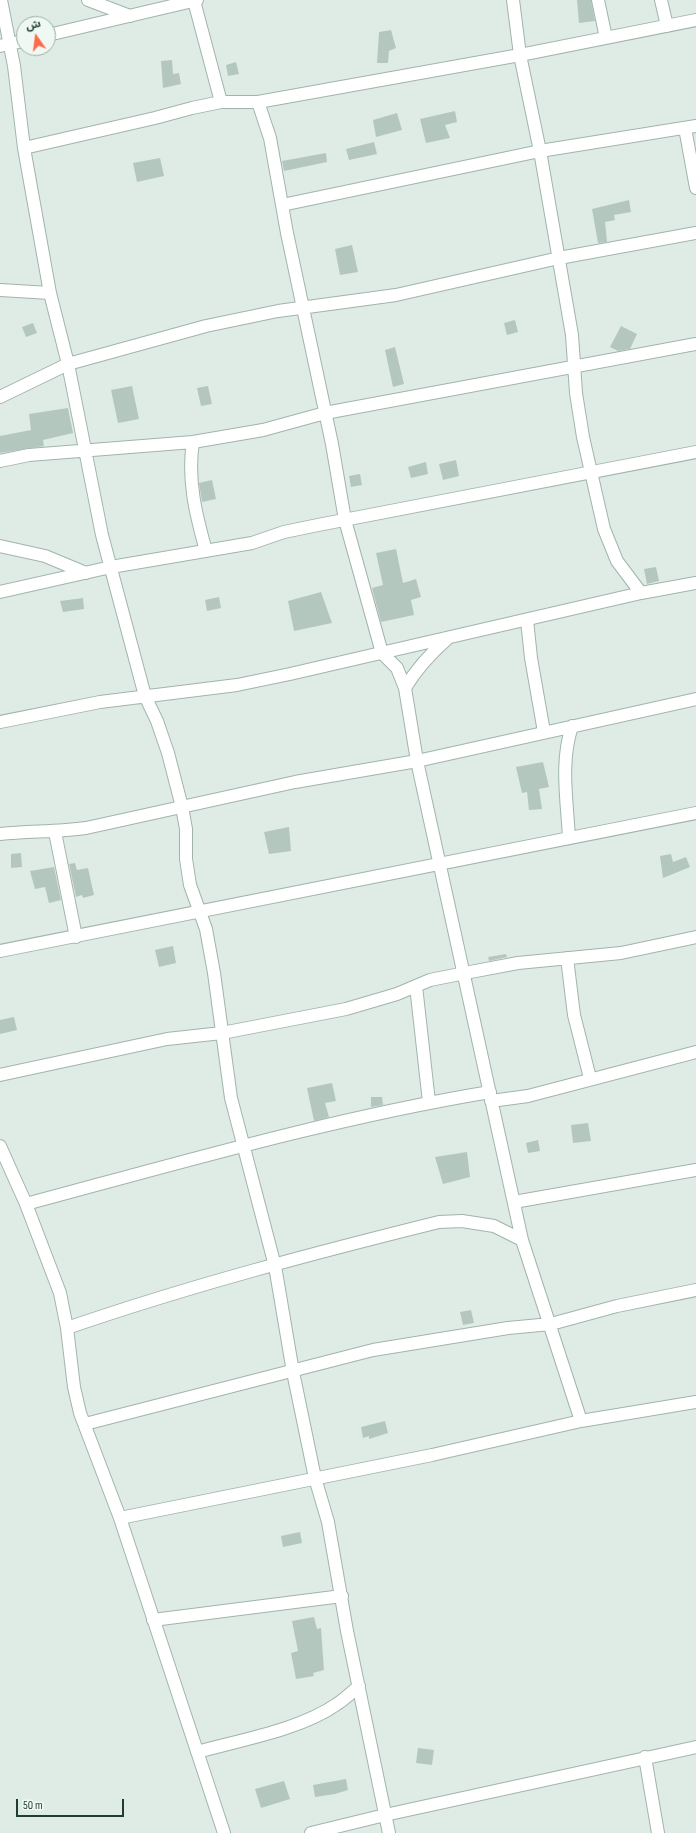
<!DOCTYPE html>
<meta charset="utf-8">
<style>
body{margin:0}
#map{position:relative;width:696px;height:1833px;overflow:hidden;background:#dfece5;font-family:"Sofia Sans Condensed","Noto Sans Arabic",sans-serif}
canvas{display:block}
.north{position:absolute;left:16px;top:16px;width:40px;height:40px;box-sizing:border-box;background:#f0f8f3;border:1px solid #9caea6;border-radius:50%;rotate:346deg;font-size:11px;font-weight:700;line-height:16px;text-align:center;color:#1e3e33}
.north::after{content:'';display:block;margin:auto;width:14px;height:18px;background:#ff6b4a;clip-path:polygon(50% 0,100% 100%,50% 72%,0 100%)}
.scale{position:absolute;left:16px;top:1799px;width:108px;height:18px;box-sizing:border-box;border:2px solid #1e3e33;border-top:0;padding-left:5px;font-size:12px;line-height:14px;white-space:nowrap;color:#1e3e33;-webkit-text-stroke:3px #f0f8f3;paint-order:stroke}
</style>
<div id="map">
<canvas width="696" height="1833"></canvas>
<div class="north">ش</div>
<div class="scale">50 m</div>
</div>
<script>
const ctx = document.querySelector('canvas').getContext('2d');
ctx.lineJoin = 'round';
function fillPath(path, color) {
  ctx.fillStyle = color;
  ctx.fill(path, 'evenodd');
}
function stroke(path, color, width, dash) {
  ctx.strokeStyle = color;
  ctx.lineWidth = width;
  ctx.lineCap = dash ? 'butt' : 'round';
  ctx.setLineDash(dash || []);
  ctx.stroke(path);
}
const building = new Path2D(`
 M577,0h14l4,21 -16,2z
 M391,30l5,18 -7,3 -1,12h-11l2,-31z
 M172,60l1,14 6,-1 2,11 -18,4 -2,-27z
 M236,62l3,12 -11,2 -2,-11z
 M455,111l2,11 -12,3 5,13 -24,5 -6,-24z
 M397,113l5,17 -26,7 -3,-17z
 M374,142l3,12 -28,6 -3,-11z
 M326,153l1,9 -43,9 -2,-10z
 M160,158l4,18 -27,6 -4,-19z
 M629,200l2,12 -17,3 1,5 -10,2 2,20 -9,1 -6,-34z
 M352,245l6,27 -18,3 -5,-26z
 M515,320l3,12 -11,3 -3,-12z
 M33,323l4,10 -11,4 -4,-10z
 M621,326l16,8 -7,15 -12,2 -8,-4z
 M395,347l9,37 -11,3 -8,-37z
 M132,386l7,33 -21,4 -7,-33z
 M208,386l4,18 -11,2 -4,-18z
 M68,408l5,25 -30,7 1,6 -44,7v-17l31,-6 -2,-16z
 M456,460l3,16 -16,4 -4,-16z
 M426,462l2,12 -17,4 -3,-11z
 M360,474l2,11 -11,2 -2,-11z
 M212,480l4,19 -14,3 -3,-19z
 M396,549l7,34 13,-4 5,18 -10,3 3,15 -33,7 -9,-34 11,-3 -7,-32z
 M656,567l3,14 -12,3 -3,-15z
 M321,592l11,31 -38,8 -6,-30z
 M219,597l2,11 -14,3 -2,-11z
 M83,598l1,11 -21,3 -3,-11z
 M543,762l6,25 -10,2 3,20 -13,1 -2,-18 -5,1 -6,-26z
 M289,827l2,24 -22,3 -5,-22z
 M21,853l1,14 -11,1v-14z
 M671,854l2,8 13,-5 4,10 -27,11 -3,-22z
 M75,863l2,7 11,-2 6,27 -11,3 -1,-3 -6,2 -7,-33z
 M54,867l7,33 -12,3 -4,-16 -10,2 -5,-18z
 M173,946l3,17 -17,4 -4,-17z
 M506,954l1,3 -18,4 -1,-4z
 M14,1017l3,13 -17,4v-14z
 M332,1083l4,18 -11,2 4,14 -15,4 -7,-33z
 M371,1097h11l1,8 -12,2z
 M588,1123l3,18 -18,2 -2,-18z
 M538,1140l2,11 -12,2 -2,-10z
 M467,1152l3,25 -27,7 -8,-27z
 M471,1310l3,13 -11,2 -3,-13z
 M385,1421l3,12 -19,6v-3l-6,2 -2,-11z
 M300,1532l2,11 -19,4 -2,-11z
 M314,1617l3,12 4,-1 3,42 -11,3 1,3 -18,3 -5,-26 7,-2 -6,-30z
 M418,1748l16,2 -2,15 -16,-2z
 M346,1779l2,11 -13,4 -20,3 -2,-12z
 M284,1781l6,18 -29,9 -6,-19z`);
const street = new Path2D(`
 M1,0l13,66 10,82 26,145 18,71 34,171 43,161 12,25 11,32 14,54 4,22v30l4,26 16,44 8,44 17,125 44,168 18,106 22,106 13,44 19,109 42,202
 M88,0l42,16
 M513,0l7,55 20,96 32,184 4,58 7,44 21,92 13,32 24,32
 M598,0l8,38
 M661,0l6,26
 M194,1l27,101
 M48,35l149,-35
 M0,46l24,-5
 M258,102l12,36 17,95 45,211 13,76 37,133 15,15 8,20 12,73 105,479 59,181
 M685,128l11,60
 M24,148l131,-30 37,-10 29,-6h37l262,-47 176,-35
 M282,205l258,-54 156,-25
 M0,290l50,3
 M0,397l68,-33 138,-38 72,-15 118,-16 163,-37 137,-25
 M193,442c-6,38 3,73 13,109
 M0,461l29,-6 164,-13 70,-12 62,-17 371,-69
 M0,546l45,10 41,17
 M0,592l111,-25 141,-24 32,-11 34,-7 378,-73
 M527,620l4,38 13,74
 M405,688c12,-20 25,-34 42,-49
 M0,722l100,-20 137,-17 53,-11 351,-81 55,-10
 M55,832l21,105
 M0,834c29,-3 57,-2 86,-6l209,-46 122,-21 279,-62
 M569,838c-2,-38 -9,-76 3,-112
 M0,951l696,-138
 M567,958l7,57 16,63
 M416,986l13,116
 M0,1075l167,-36 55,-6 124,-24 51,-15 33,-14 35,-7 53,-10 103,-10 75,-16
 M491,1101l37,-5 168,-44
 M0,1146l26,58 34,89 7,35 7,59 6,26 40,105 104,315
 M514,1202l182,-32
 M26,1204c153,-41 307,-86 464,-112
 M67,1328c122,-42 247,-75 372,-106l23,-1 32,5 28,14
 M85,1424l288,-74 135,-22 43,-4 66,-18 79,-16
 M120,1518l312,-63 149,-34 115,-19
 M153,1620l189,-24
 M197,1752c43,-12 103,-22 140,-48 8,-5 15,-12 22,-18
 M645,1757l13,76
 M311,1833l74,-18 311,-68`);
fillPath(building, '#b4c7be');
stroke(street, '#a1b4ac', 14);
stroke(street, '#fff', 12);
</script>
